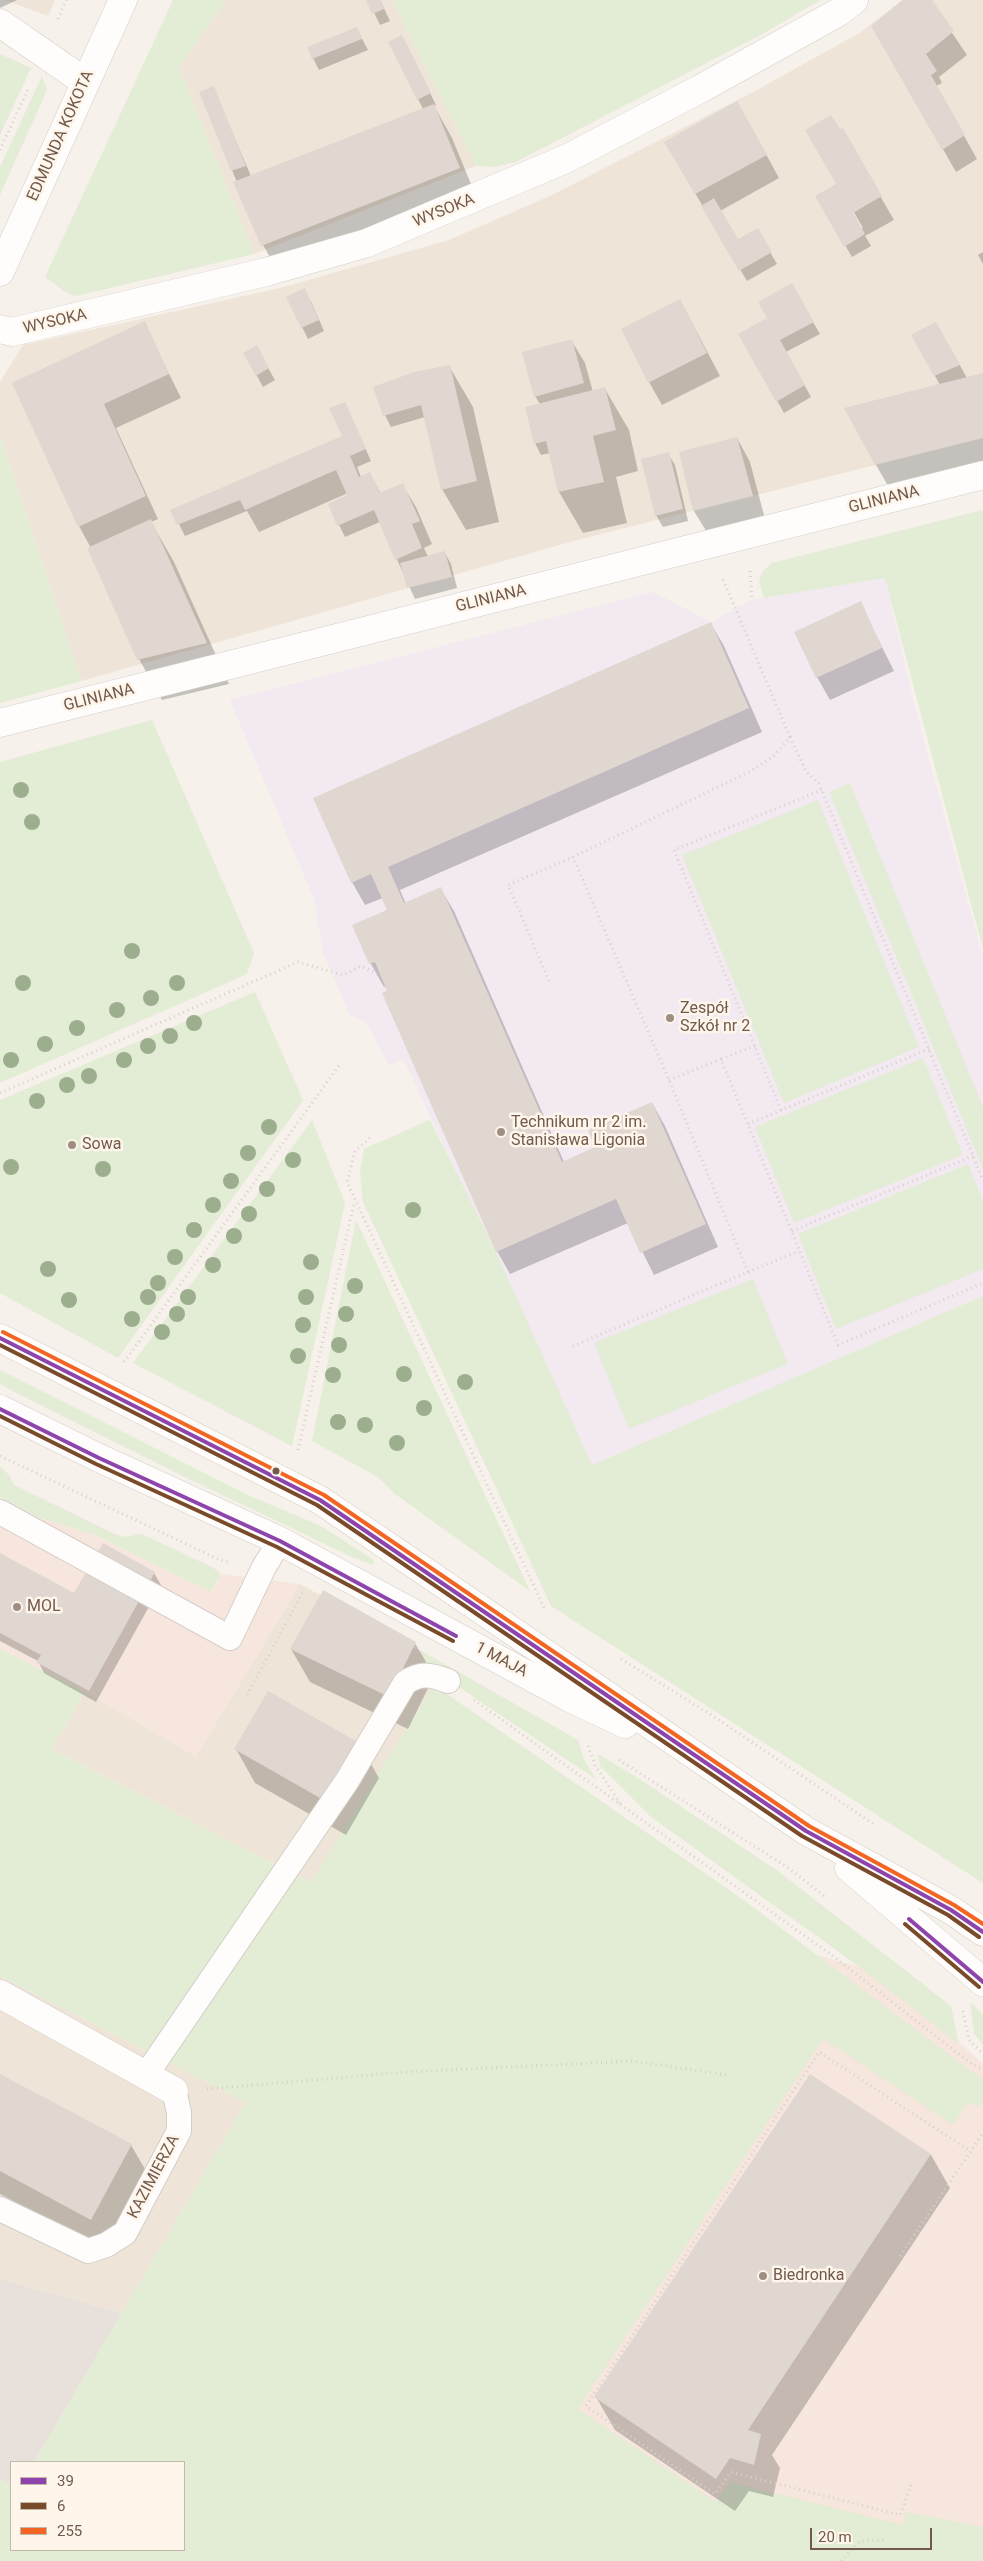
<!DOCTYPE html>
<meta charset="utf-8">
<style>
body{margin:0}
#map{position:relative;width:983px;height:2561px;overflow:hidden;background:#f6f1ea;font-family:Roboto,sans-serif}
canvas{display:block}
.legend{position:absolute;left:10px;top:2461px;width:175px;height:90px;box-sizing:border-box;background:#fef6eb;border:1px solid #c6b7ab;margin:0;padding:6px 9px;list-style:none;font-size:15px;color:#72594c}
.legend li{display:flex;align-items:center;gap:10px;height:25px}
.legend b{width:25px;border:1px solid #c6b7ab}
.scale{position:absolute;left:810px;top:2528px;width:122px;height:22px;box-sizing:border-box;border:2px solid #72594c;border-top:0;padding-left:6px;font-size:15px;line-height:18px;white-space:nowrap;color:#72594c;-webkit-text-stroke:4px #fef6eb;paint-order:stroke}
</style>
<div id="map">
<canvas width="983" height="2561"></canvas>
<ul class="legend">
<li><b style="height:6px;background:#8e44ad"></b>39</li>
<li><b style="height:6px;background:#7a4b2a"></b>6</li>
<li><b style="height:6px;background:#f26522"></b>255</li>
</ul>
<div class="scale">20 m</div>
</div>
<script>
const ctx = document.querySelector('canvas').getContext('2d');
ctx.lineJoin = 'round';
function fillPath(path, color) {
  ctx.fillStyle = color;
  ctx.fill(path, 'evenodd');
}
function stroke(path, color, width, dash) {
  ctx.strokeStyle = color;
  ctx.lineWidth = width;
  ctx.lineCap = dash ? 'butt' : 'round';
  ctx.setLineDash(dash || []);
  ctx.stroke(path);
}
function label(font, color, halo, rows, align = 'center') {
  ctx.font = font + ' Roboto,sans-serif';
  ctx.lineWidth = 5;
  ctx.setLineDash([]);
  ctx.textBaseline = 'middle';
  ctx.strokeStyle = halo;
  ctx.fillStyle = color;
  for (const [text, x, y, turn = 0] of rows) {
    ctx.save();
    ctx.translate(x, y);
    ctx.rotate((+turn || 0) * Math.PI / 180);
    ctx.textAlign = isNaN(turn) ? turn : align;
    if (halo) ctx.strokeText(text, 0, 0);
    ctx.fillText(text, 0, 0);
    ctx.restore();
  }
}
const residential = new Path2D(`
 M5,0h50l-7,16z
 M226,0h166l84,166 -222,88 -75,-186z
 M902,0h81v438l-406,102 -496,141 -81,-247v-52l23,-37 257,-57 169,-48 103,-45 203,-104 106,-59z
 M300,1584l143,80 -9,21 -123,198 -259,-134 33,-57 111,64z
 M0,1976l246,126 -124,211 -122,-34z`);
const commercial = new Path2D(`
 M0,1497l38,20 58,19 116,56 9,-18 79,10 -104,172 -111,-64 -85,-43z
 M820,1956l64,18 99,90v497l-271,-39 -187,-126z`);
const industrial = new Path2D(`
 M0,2279l122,34 -88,149h-23v21l-11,-3z`);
const education = new Path2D(`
 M885,578l28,122 70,258v338l-391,169 -188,-405 -15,5 -23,-43 -17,-8 -26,-62 -9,-53 -84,-199 423,-108 58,30 41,-22z`);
const green = new Path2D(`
 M173,0h53l-47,68 75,186 -178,42c-13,-2 -20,-13 -31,-19z
 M392,0h428l-56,33 -248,129 -23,5 -17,-1z
 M0,54l31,14 -31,67z
 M42,76l5,14 -47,105v-28z
 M0,434l81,247 -81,22z
 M983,510v439l-98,-371 -121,20 -5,-17 4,-10 9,-8z
 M152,720l102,233 -7,21 -247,109v-321z
 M850,783l133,324v62l-154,-377z
 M818,800l101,247 -135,56 -102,-248z
 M255,992l48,108 -185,258 -118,-65v-193z
 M923,1058l40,97 -169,68 -39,-96z
 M312,1120l33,83 -53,243 -159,-83z
 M430,1120l66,132 96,213 391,-169v587l-432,-277 -188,-404 -3,-29 4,-24z
 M968,1164l15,37v68l-147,60 -38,-95z
 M356,1220l174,371 -135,-97 -17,-17 -66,-36z
 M753,1279l35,85 -159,65 -35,-86z
 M0,1370l252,127 67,28 52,33 3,3 -1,4 -23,-9 -161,-77 -182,-91 -7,-4z
 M0,1466l9,9 5,10 103,50 8,2 17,-3 72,34 7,6 -10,18 -114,-56 -59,-19 -38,-20z
 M0,1649l85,43 -33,57 258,134 124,-198 311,216 238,179v20l-5,7 -9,-5 -16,23 -130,-86 -245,370 138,93 14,-20 173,43 3,-13 77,15v34h-983v-81l11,3v67h173v-88h-150l212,-360 -246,-126z
 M420,1650l158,90 7,22 12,18 -168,-113z
 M598,1754l43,26 137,91 173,135 8,38 -113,-87 -195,-140 -51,-51z
 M970,2002l13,12v31l-9,-12z`);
const shadow = new Path2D(`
 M0,0h17l-17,8z
 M368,0h12l10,21 -10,4z
 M905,0h25l37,55 -28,22 3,6 -6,3 41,73 -21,13 -83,-146z
 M357,29l11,21 -49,20 -6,-12z
 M408,48l28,57 -2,1 18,32 26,63 -196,77 -19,-33 -63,-152 13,-5 38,88 172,-67 -5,-10z
 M750,125l29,53 -59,33 17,30 20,-11 20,34 -30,17 -68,-115z
 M807,130h35l52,90 -29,16 6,10 -19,11 -36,-61 45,33 2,-1z
 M983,252v12l-5,-9z
 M791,285l29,49 -34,18 25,45 -27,16 -44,-79 29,-16z
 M680,300l40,76 -58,29 -13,-23z
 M311,301l13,30 -16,8 -6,-12z
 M144,323l37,75 -65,30 42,91 -7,3 23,40 55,122 -67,16 -23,-41 -48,-111 -12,-22 -66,-143z
 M936,323l31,55 16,-4v102l-88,22 -19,-33 64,-80 -27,-49z
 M571,340l14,23 8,29 12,-3 24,41 9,41 -22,6 11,46 -44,10 -24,-41 -9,-39 -9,2 -6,-12 5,-39 -5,-8z
 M256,347l19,33 -12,7 -18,-33z
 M449,366l24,41 26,115 -33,8 -24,-41 -17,-72 -34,10 -6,-12z
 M345,403l26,58 -14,6 4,10 9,-3 11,20 21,-10 14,23 16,37 -8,4 4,9 17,-4 6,11 6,24 -42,11 -35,-77 -35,15 -16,-32 20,-9 -1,-3 -89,39 -12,-21 -62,25 -13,-26 171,-73z
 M737,438l13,24 15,57 -57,15 -14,-23 -14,-58z
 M668,454l7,11 13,56 -25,6 -7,-12z
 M860,603l34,68 -64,29 -13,-23z
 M711,624l13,22 38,86 -362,158 6,14 34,-16 14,23 110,251 33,-14 55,-45 13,23 53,121 -64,28 -26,-52 -118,51 -13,-23 -111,-265 -2,1 -13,-23 -17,-38 34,-16 -5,-12 -18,7 -13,-23z
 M0,1554l75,41 79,-22 7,12 -65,117 -52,-29 -6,-12 -38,-20z
 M415,1643l19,33 -26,53 -98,-47 -19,-33z
 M360,1745l19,33 -33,57 -91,-52 -19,-34z
 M810,2075l121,80 19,33 -178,267 8,13 -7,29 -24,-6 -14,20 -120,-81 -19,-33z
 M0,2076l131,69 19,33 -40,74 -110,-58z`);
const building = new Path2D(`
 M366,0h14l4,9 -12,5z
 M903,0h29l22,31 -28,23 11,17 -6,4 34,60 -23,15 -71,-124z
 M357,27l5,12 -50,20 -5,-12z
 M402,35l29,58 -14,7 -29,-58z
 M214,86l32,80 -15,5 -32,-79z
 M737,101l30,54 -72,39 -31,-52z
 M434,104l26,64 -199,78 -28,-64z
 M831,115l9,14 3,-1 39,68 -29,17 12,21 -21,13 -29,-51 21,-12 -31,-54z
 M714,198l24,41 20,-11 14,24 -33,19 -38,-65z
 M792,283l22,39 -34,18 25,45 -29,17 -38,-68 29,-16 -9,-16z
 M305,288l14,32 -18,8 -15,-31z
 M680,299l27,54 -59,30 -27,-54z
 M145,321l24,53 -65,30 42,92 -68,31 -66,-144z
 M936,322l24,43 -26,11 -23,-41z
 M572,339l12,44 -50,14 -12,-45z
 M257,345l12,23 -13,8 -13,-23z
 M450,365l27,116 -36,9 -20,-85 -38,11 -10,-29 41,-15z
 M983,373v65l-108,27 -31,-57z
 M605,387l11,43 -23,6 11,46 -46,10 -12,-51 -12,3 -9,-37z
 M345,402l21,47 -16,7 9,21 11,-5 10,21 23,-10 17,38 -8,3 10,24 -27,12 -21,-50 -37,16 -9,-22 19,-9 -11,-25 -91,40 -5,-10 -63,25 -7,-15 172,-74 -13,-28z
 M737,437l16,59 -60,15 -14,-59z
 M669,452l14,57 -28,7 -14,-57z
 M151,519l56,124 -70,17 -50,-112z
 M445,551l7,26 -45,11 -7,-25z
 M861,601l21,47 -66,30 -22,-46z
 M711,622l38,86 -361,159 16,36 37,-16 121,275 33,-15 -7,-17 64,-28 54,122 -66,29 -24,-54 -120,53 -114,-259 5,-2 -12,-29 -6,2 -17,-39 35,-15 -16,-36 -20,9 -38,-85z
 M103,1543l52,29 -66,119 -53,-29 5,-7 -41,-22v-80l74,40z
 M323,1590l93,52 -27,55 -99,-48z
 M268,1691l93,53 -34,58 -93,-53z
 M0,2074l132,70 -41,76 -91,-49z
 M810,2074l121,80 -183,276 13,4 -7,31 -24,-7 -14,21 -122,-82z`);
const path = new Path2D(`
 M58,19l8,-19
 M0,150l29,-63
 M750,571l2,29
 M790,737l16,34 13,13 164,396
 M549,981l-41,-96 65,-28 178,-86 24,-16 15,-18 -68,-160
 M755,1046l-34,13 117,286 145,-62
 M669,1080l52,-21
 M0,1093l298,-131 45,13 18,-9 20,10
 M781,1110l-107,-260 148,-60
 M748,1124l181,-75
 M370,1138l-15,13 -8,31 197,426
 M792,1231l181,-75
 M748,1272l51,-21
 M573,1346l175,-74 -79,-192 -96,-223
 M124,1362l217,-299
 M298,1450l56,-247
 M0,1456l220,104 9,2
 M621,1659l89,55 165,111
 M247,1695l56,-103
 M474,1700l359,256 140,109 10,4
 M588,1746l7,19 26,40
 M619,1760l171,109 34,27
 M963,2011l6,29 14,14
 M207,2089l200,-17 226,-11 94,14
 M900,2256l83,-123
 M911,2485l-11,30 -169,-43 -16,22 -129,-88 233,-354 151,99
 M841,2561l19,-20 27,-1`);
const service = new Path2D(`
 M0,1512l230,126 34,-71 16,-26
 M146,2075l201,-294 58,-98c16,-11 27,-8 43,-2
 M0,2209l88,42 18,-6 19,-12 54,-102v-19l-5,-21`);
const minor = new Path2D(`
 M0,23l85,59
 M0,329l12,3 254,-60 101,-29 201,-85 132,-69 139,-77 15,-12
 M0,723l983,-248
 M0,1994l174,97`);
const tertiary = new Path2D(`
 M0,272l123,-272
 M0,1338l320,162 486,331 145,79 32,22
 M0,1409l99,49 181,83 288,156 57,27
 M849,1868l134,114`);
const bus1 = new Path2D(`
 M0,1338l320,162 486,331 145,79 32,22
 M0,1409l99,49 181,83 176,95
 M909,1919l74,63`);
const bus2 = new Path2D(`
 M0,1345l317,160 485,331 146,79 31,22
 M0,1416l96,48 181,83 176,94
 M905,1924l74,63`);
const bus3 = new Path2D(`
 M3,1332l321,163 485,331 145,79 29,19`);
const trees = [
 [21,790],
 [32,822],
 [132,951],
 [23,983],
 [177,983],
 [151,998],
 [117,1010],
 [194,1023],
 [77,1028],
 [170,1036],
 [45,1044],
 [148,1046],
 [11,1060],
 [124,1060],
 [89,1076],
 [67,1085],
 [37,1101],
 [269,1127],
 [248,1153],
 [293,1160],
 [11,1167],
 [103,1169],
 [231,1181],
 [267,1189],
 [213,1205],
 [413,1210],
 [249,1214],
 [194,1230],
 [234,1236],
 [175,1257],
 [311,1262],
 [213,1265],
 [48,1269],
 [158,1283],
 [355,1286],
 [148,1297],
 [188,1297],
 [306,1297],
 [69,1300],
 [177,1314],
 [346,1314],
 [132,1319],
 [303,1325],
 [162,1332],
 [339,1345],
 [298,1356],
 [404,1374],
 [333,1375],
 [465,1382],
 [424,1408],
 [338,1422],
 [365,1425],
 [397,1443]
];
const markers = [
 [670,1018,5,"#a08e83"],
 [501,1132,5,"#a08e83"],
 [72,1145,5,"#a08e83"],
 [276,1471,4.5,"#72594c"],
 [17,1607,5,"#a08e83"],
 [763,2276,5,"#a08e83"]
];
const streetNames = [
 ["EDMUNDA KOKOTA",61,136,-66],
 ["WYSOKA",444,211,-22],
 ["WYSOKA",55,322,-13],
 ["GLINIANA",884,500,-14],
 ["GLINIANA",491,599,-14],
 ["GLINIANA",99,698,-14],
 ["1 MAJA",501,1660,28],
 ["KAZIMIERZA",154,2177,-62]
];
const poiNames = [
 ["Zespół",680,1009],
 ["Szkół nr 2",680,1027],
 ["Technikum nr 2 im.",511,1123],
 ["Stanisława Ligonia",511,1141],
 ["Sowa",82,1145],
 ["MOL",27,1607],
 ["Biedronka",773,2276]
];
fillPath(residential, '#efe4d8');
fillPath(commercial, '#f6e6de');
fillPath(industrial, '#e8e1db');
fillPath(education, '#f2e9f1');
fillPath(green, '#e3ecd5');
fillPath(shadow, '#0003');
fillPath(building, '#dfd7d0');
stroke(service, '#d5cec8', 26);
stroke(minor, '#d5cec8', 29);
stroke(tertiary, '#d5cec8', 29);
stroke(path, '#d7d0cb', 3, [1, 4]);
stroke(service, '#fefdfc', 24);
stroke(minor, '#fefdfc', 28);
stroke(tertiary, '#fefdfc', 28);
stroke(bus1, '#8e44ad', 4);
stroke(bus2, '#7a4b2a', 4);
stroke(bus3, '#f26522', 4);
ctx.fillStyle = '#9dae8f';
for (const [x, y] of trees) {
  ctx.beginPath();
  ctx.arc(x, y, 8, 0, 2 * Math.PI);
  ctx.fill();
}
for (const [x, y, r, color] of markers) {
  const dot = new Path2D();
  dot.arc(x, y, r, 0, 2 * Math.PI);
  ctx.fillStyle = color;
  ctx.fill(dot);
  stroke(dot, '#fef6eb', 2);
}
label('16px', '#72594c', '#fef6eb', streetNames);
label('16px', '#72594c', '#fef6eb', poiNames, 'left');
</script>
